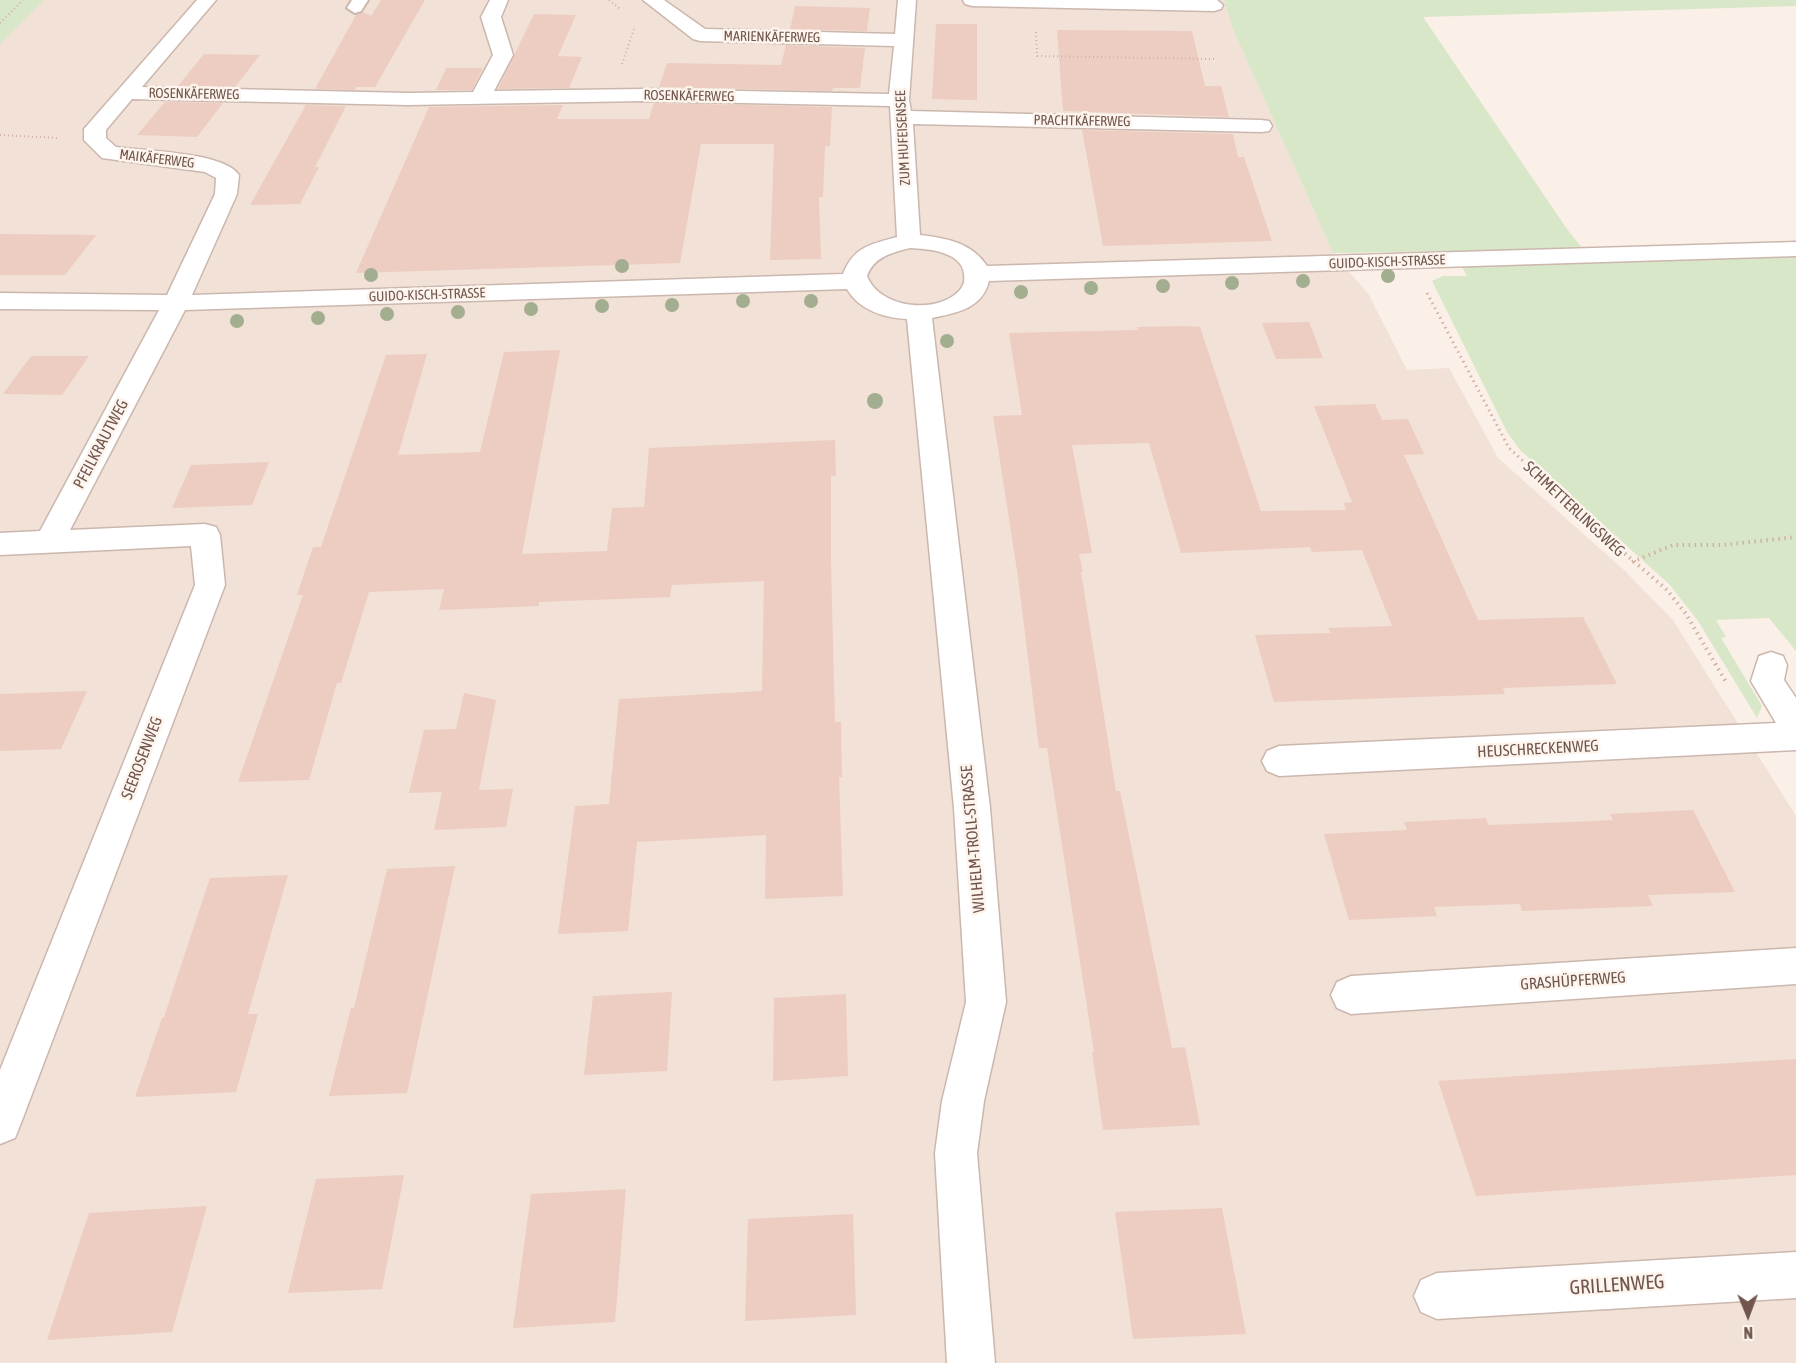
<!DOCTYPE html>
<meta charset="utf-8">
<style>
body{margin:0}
#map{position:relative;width:1796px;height:1363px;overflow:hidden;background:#faf0e7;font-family:"Asap Condensed",sans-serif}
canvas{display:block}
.north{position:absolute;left:1718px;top:1285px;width:60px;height:60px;-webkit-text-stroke:4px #fdf5ed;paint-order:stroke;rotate:179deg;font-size:16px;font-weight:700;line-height:24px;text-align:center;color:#71564e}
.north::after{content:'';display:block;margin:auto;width:21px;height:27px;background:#71564e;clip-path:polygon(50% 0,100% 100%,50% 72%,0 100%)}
</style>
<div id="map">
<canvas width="1796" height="1363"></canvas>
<div class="north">N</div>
</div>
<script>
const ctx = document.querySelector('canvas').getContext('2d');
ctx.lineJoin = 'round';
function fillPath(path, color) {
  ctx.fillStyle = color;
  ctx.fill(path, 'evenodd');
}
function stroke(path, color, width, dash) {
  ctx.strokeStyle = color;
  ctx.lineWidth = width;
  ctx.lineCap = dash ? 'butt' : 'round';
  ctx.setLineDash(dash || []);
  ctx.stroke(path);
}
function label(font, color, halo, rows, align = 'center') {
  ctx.font = font + ' "Asap Condensed",sans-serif';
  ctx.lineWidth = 5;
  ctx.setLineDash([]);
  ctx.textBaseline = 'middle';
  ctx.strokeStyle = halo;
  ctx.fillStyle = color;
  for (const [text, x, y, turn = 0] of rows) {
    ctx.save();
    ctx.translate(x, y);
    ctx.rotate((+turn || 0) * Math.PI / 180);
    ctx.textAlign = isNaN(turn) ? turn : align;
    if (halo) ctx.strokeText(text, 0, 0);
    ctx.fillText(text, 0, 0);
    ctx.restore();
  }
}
const residential = new Path2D(`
 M44,0h1180l8,27 101,226 36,42 38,75 42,-2 49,90 127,113 48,49 123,196v547h-1796v-1319z`);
const green = new Path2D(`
 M0,0h44l-44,44z
 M1224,0h572v6l-373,11 144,212 16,20 -250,4 -101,-226z
 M1796,256v395l-27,-33 -53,2 10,17 -5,1 41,68 -5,12 -59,-97 -29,-37 -149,-134 -13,-18 -75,-151 11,-5h24l-5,-9z`);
const building = new Path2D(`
 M381,0h44l-50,87h-19l-1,3 -40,-1 41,-74 7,-3 8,4z
 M795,6l75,2 -3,23 -77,-2z
 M534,14l42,1 -18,41 24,1 -13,31 -71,1z
 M936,24h41v76l-45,-1z
 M1057,30l135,1 13,55h16l8,31 -166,-6z
 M786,45l79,3 -5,40h-27l-1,3 -173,-4 8,-24 114,2z
 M204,54l56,1 -25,32 -57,-1z
 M446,68h37l-11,22h-36z
 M165,102l58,1 -26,34 -60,-2z
 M654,103l178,4 -2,39h-5l-2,51h-4l2,62 -51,1 4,-116h-73l-21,119 -324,10 73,-166 134,-2 -6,14h92z
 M306,105l40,1 -31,61h4l-19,37 -50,1z
 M1082,130l151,4 5,23h6l28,84 -169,5z
 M0,234l96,1 -31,40h-65z
 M1309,322l14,36 -47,1 -14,-36z
 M1185,326l15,1 61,184 85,-1 -2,-7 8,-1 -38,-96 61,-2 7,16 26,-1 16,35 -20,1 74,165 105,-3 34,67 -114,4 2,6 -231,8 -19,-67 76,-2 -3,-5 64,-2 -30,-76 -50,2 -2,-5 -129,6 -32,-110 -77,2 20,108 -13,1 4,18h-2l35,219h4l52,257 13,-1 15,78 -97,5 -11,-78h2l-47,-304h-8l-21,-171 -25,-161 29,-1 -13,-82 129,-3 -1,-3z
 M560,350l-38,204 85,-3 5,-43 32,-1 5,-59 186,-8 1,36h-5v88l4,158h6l1,55h-3l4,119 -78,3 1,-64 -129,7 -9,89 -70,3 17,-128 34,-2 10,-105 143,-8 2,-110 -92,4 -2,12 -131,5v4l-100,4 5,-21 -75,3 -28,91h-4l-28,97 -71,2 65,-187h-6l16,-48h8l65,-192 41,-1 -29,101 82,-3 24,-100z
 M31,356h58l-27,39 -59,-1z
 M269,462l-17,43 -80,3 19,-43z
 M87,691l-26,58 -61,2v-57z
 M464,693l32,7 -17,90 34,-1 -7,38 -72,3 8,-38 -33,1 15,-63 32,-1z
 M1693,810l42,82 -87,3 5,11 -131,5 -2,-7 -86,3 3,9 -88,4 -25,-86 83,-4 -3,-8 82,-4 2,7 84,-3 41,-2 -3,-6z
 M455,866l-48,227 -78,3 22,-88h3l33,-139z
 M288,875l-40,139h10l-22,78 -101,5 27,-79 2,-1 46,-139z
 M672,992l-5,79 -83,4 9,-79z
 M846,994l2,82 -75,5 1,-83z
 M1796,1059v116l-320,21 -38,-115z
 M404,1175l-22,114 -94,4 28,-114z
 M626,1189l-11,133 -102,6 18,-134z
 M207,1206l-35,126 -125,8 42,-127z
 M1222,1208l24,126 -113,5 -18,-127z
 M853,1214l3,101 -111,6 3,-102z`);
const pathFar2 = new Path2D(`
 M609,0l11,9
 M0,23l23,-23
 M1036,32l1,24 177,3
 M622,64l13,-38
 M0,135l58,3`);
const pathFar1 = new Path2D(`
 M1427,293l82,155 85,79`);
const path = new Path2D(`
 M1593,526l74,64 19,24 40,68
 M1632,562l41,-17h50l73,-8`);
const lane = new Path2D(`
 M352,0h16l-7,11 -6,2 -8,-5z`);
const street = new Path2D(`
 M197,0h19l-74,87 266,6 65,-1 20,-37 -12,-38 9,-17h18l-7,17 12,38 -19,36 150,-2 245,5 5,-48 -194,-5 -7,-2 -50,-39h21l41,29 190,5 3,-34h18l-7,100 2,11 350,9 8,1 3,5 -3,5 -8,1 -348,-8 7,111c27,3 52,8 67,31l809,-24v14l-807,25c-7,28 -33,32 -57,37l58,490 16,194 -22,99 -7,52 18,210h-48l-12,-210 7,-52 24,-99 -12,-194 -47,-489c-23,-1 -48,-9 -60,-30l-662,21 -115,220 135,-6 11,3 4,8 5,50 -204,538 -6,15 -15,6v-74l195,-485 -4,-39 -191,9v-22l40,-2 119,-221 -159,-1v-16l167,2 48,-101 1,-16 -11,-6 -103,-14 -18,-18v-11zM132,99l276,6 236,-4 246,5 7,131c-26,7 -44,10 -54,37l-651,21 45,-101 2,-19c-15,-23 -95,-24 -123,-28l-10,-9v-8zM910,248c17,1 52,3 54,26 1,6 0,12 -5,17 -23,24 -80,17 -92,-15 7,-19 24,-23 43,-28z
 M963,0h254l6,5 -2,4 -7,2 -242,-5 -7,-2z
 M1771,652l12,4 4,9 -3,15 12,18v52l-517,26 -12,-5 -5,-10 5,-10 12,-5 497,-23 -25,-42 8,-25z
 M1796,948v36l-445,30 -14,-6 -6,-13 6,-13 14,-6z
 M1796,1252v46l-359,21 -16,-7 -7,-16 7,-16 16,-7z`);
const trees = [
 [622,266,7],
 [371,275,7],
 [1388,276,7],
 [1303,281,7],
 [1232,283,7],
 [1163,286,7],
 [1091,288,7],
 [1021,292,7],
 [743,301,7],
 [811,301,7],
 [672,305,7],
 [602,306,7],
 [531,309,7],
 [458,312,7],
 [387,314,7],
 [318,318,7],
 [237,321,7],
 [947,341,7],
 [875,401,8]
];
const farStreetnames = [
 ["MARIENKÄFERWEG",772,37,1],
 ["ROSENKÄFERWEG",194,94,1],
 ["ROSENKÄFERWEG",689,96,1],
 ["PRACHTKÄFERWEG",1082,121,1],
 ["ZUM HUFEISENSEE",903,138,-93],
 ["MAIKÄFERWEG",157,159,7],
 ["GUIDO-KISCH-STRASSE",1387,262,-2],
 ["GUIDO-KISCH-STRASSE",427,295,-2]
];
const streetNames = [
 ["PFEILKRAUTWEG",101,444,-62],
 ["SCHMETTERLINGSWEG",1574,509,43],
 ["HEUSCHRECKENWEG",1538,749,-3],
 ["SEEROSENWEG",142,758,-69],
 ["WILHELM-TROLL-STRASSE",973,839,-95],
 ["GRASHÜPFERWEG",1573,981,-4]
];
const nearStreetnames = [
 ["GRILLENWEG",1617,1285,-4]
];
fillPath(residential, '#f1e1d6');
fillPath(green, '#d8e7c7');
fillPath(building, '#edcdc1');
stroke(lane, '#cbb7ae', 4);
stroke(street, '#cbb7ae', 3);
stroke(pathFar2, '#d2b0a4', 2, [1, 3]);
stroke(pathFar1, '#d2b0a4', 3, [1.5, 4]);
stroke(path, '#d2b0a4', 4, [1.5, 4.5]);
fillPath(lane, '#fff');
fillPath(street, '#fff');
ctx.fillStyle = '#a3ad8f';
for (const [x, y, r] of trees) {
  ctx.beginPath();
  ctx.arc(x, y, r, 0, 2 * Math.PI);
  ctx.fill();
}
label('14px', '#71564e', '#fdf5ed', farStreetnames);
label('16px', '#71564e', '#fdf5ed', streetNames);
label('20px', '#71564e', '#fdf5ed', nearStreetnames);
</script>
